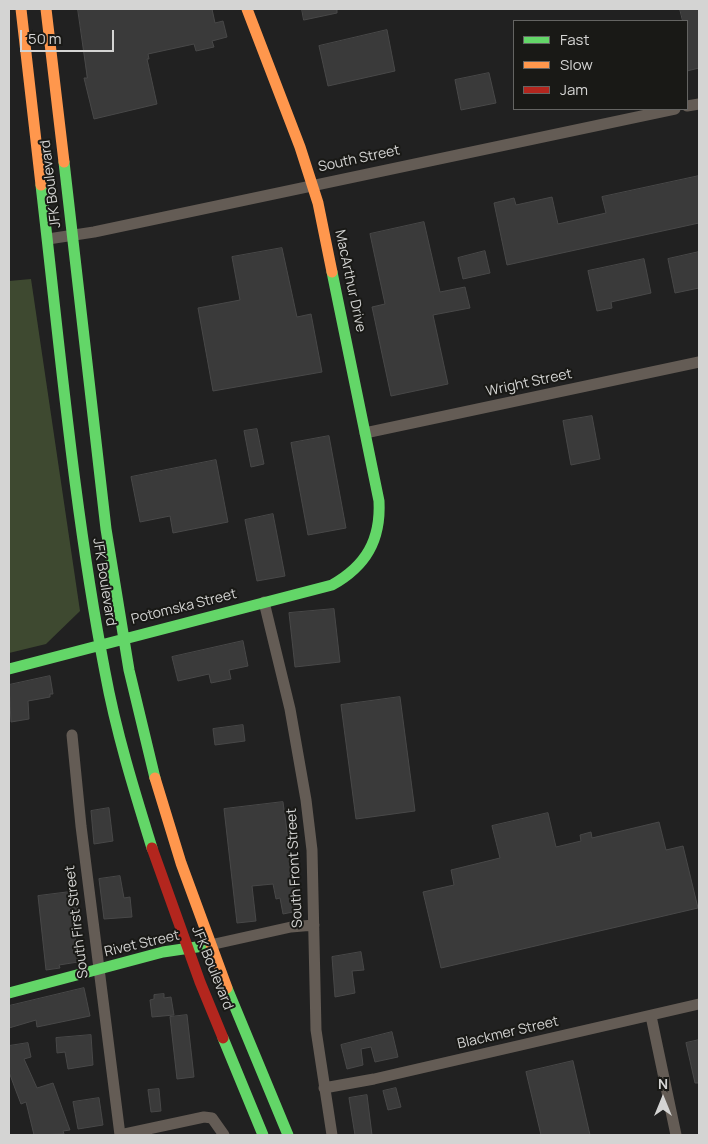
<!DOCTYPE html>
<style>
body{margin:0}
#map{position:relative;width:708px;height:1144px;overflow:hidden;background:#212121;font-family:Manrope,sans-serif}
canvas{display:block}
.frame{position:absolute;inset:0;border:10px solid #d4d4d3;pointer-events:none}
.legend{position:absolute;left:513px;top:20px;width:175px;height:90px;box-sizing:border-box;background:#191916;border:1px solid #646462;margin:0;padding:6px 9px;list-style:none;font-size:15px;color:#d4d4d3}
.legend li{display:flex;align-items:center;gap:10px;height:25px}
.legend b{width:25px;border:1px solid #646462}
.north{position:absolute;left:638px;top:1074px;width:50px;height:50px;-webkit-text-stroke:4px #191916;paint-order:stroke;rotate:0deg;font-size:14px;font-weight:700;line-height:20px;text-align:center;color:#d4d4d3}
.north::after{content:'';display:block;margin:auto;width:18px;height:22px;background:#d4d4d3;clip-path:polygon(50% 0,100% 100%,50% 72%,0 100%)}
.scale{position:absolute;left:20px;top:30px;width:94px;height:22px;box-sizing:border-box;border:2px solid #d4d4d3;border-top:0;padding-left:6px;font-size:15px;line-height:18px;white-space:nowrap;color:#d4d4d3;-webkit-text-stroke:4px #191916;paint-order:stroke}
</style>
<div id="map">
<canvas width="708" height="1144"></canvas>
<div class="frame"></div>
<ul class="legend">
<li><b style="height:6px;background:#63d668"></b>Fast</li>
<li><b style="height:6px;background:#ff974d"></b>Slow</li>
<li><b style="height:6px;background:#b3261e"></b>Jam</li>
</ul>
<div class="north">N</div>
<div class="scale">50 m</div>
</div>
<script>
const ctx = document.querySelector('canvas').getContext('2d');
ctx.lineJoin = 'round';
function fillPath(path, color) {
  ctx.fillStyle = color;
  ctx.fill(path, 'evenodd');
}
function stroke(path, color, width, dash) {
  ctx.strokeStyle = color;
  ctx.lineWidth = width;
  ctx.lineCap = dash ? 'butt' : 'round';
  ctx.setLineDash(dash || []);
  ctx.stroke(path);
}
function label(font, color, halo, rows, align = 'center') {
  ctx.font = font + ' Manrope,sans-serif';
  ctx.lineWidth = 4;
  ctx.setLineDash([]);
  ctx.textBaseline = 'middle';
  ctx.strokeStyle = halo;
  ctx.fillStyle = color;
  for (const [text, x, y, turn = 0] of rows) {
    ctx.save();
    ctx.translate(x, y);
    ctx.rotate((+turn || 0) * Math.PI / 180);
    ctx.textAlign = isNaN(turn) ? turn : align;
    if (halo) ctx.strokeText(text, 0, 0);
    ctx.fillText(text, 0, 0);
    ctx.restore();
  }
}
const green = new Path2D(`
 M31,279l49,332 -34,33 -37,9v-372z`);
const building = new Path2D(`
 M78,9h134l3,14 8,-2 4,16 -15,4 2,6 -18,4 -2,-7 -46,10 1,5h-2l10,45 -63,15 -10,-41h3z
 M302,9h35v4l-33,7z
 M680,9h19v59l-12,3v-50h-4z
 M387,30l8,41 -67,15 -9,-40z
 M489,73l7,30 -35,7 -6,-30z
 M699,176v47l-192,42 -13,-62 20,-5 2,7 36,-8 6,27 48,-11 -4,-16z
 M424,222l16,70 25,-5 5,21 -37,7 15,69 -57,12 -19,-89 13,-3 -15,-70z
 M282,248l15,69 14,-3 11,58 -109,19 -15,-83 42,-8 -8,-43z
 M485,251l5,22 -27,6 -5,-21z
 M699,252v36l-24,5 -7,-34z
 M644,259l7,34 -40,9 1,6 -15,3 -9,-40z
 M592,416l8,43 -29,6 -8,-44z
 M257,429l7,35 -13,3 -7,-36z
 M329,436l17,92 -38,7 -17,-92z
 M216,460l12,62 -55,11 -3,-17 -30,6 -9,-45z
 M273,514l12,62 -28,5 -12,-61z
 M334,609l6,53 -45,5 -6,-54z
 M243,641l5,25 -19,4 2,9 -20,4 -2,-9 -31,7 -6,-24z
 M50,676l3,18h-3v3l-22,4 1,18 -18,3 -2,-37z
 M400,697l15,114 -59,8 -15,-114z
 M243,725l2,16 -30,4 -2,-16z
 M283,802l15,109 -15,3 -3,-16 -4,1 -3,-15 -21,2 4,35 -19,2 -13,-114z
 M109,808l4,33 -19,3 -3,-33z
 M548,813l8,34 25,-6 -1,-6 11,-3 1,6 67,-16 7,28 17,-4 15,62 -257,60 -18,-76 31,-7 -3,-15 49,-12 -8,-32z
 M120,876l4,22 6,-1 2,20 -28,2 -5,-40z
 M70,892l2,10 5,-1 1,13h-5l5,48 -19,3 1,3 -14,2 -8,-74z
 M361,952l3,18 -12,1 3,22 -20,4 -3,-40z
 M84,988l6,28 -53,11 -1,-7 -27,8v-22z
 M164,994v4l7,-1 3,18 -22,2 -2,-17 4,-1v-4z
 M187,1015l7,62 -17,2 -7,-62z
 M392,1032l6,25 -23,5 -4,-15 -10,2 2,16 -16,4 -6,-24z
 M91,1035l2,30 -25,4 -3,-17 -8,1 -1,-15z
 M699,1040v43h-4l-9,-40z
 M28,1043l3,14 -7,2 13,29 16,-5 17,47 -7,1 1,3 -30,1 -8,-33 -5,2 -5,-13 -7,-19v-26z
 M573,1061l17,74h-49l-15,-63z
 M396,1088l5,19 -13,3 -5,-19z
 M159,1089l2,22 -10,1 -3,-22z
 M367,1095l5,40h-17l-6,-37z
 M99,1098l4,27 -25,4 -5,-27z`);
const street = new Path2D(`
 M687,106l12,-2
 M48,239l46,-7 581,-123
 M365,433l334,-71
 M264,602l26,107 16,91 6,50 4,180 16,105
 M72,735l9,91 39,309
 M210,945l81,-18 23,-2
 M651,1016l25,119
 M324,1088l50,-9 325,-75
 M120,1135l84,-18 8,1 12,17`);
const fast = new Path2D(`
 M64,162l42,367 23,141 26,108
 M41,185c19,163 33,326 64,487 11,60 29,118 47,176
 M9,669l323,-84c34,-19 49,-45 47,-84l-47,-229
 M227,988l61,147
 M9,993l154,-41 47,-7
 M223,1038l40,97`);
const slow = new Path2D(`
 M21,9l20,176
 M46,9l18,153
 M247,9l53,138 18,56 14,69
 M155,778l26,85 46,125`);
const jam = new Path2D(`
 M152,848l48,134 23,56`);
const streetNames = [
 ["South Street",359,159,-12],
 ["JFK Boulevard",51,184,-97],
 ["MacArthur Drive",350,281,78],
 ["Wright Street",529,383,-12],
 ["JFK Boulevard",104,582,81],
 ["Potomska Street",184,607,-14],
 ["South Front Street",295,868,-93],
 ["South First Street",77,922,-97],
 ["Rivet Street",142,944,-13],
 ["JFK Boulevard",212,968,68],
 ["Blackmer Street",508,1033,-13]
];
fillPath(green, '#3e4930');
fillPath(building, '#3a3a3a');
stroke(building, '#484848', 1);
stroke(street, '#645c55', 11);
stroke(fast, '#63d668', 11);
stroke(slow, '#ff974d', 11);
stroke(jam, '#b3261e', 11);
label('14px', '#d4d4d3', '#191916', streetNames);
</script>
